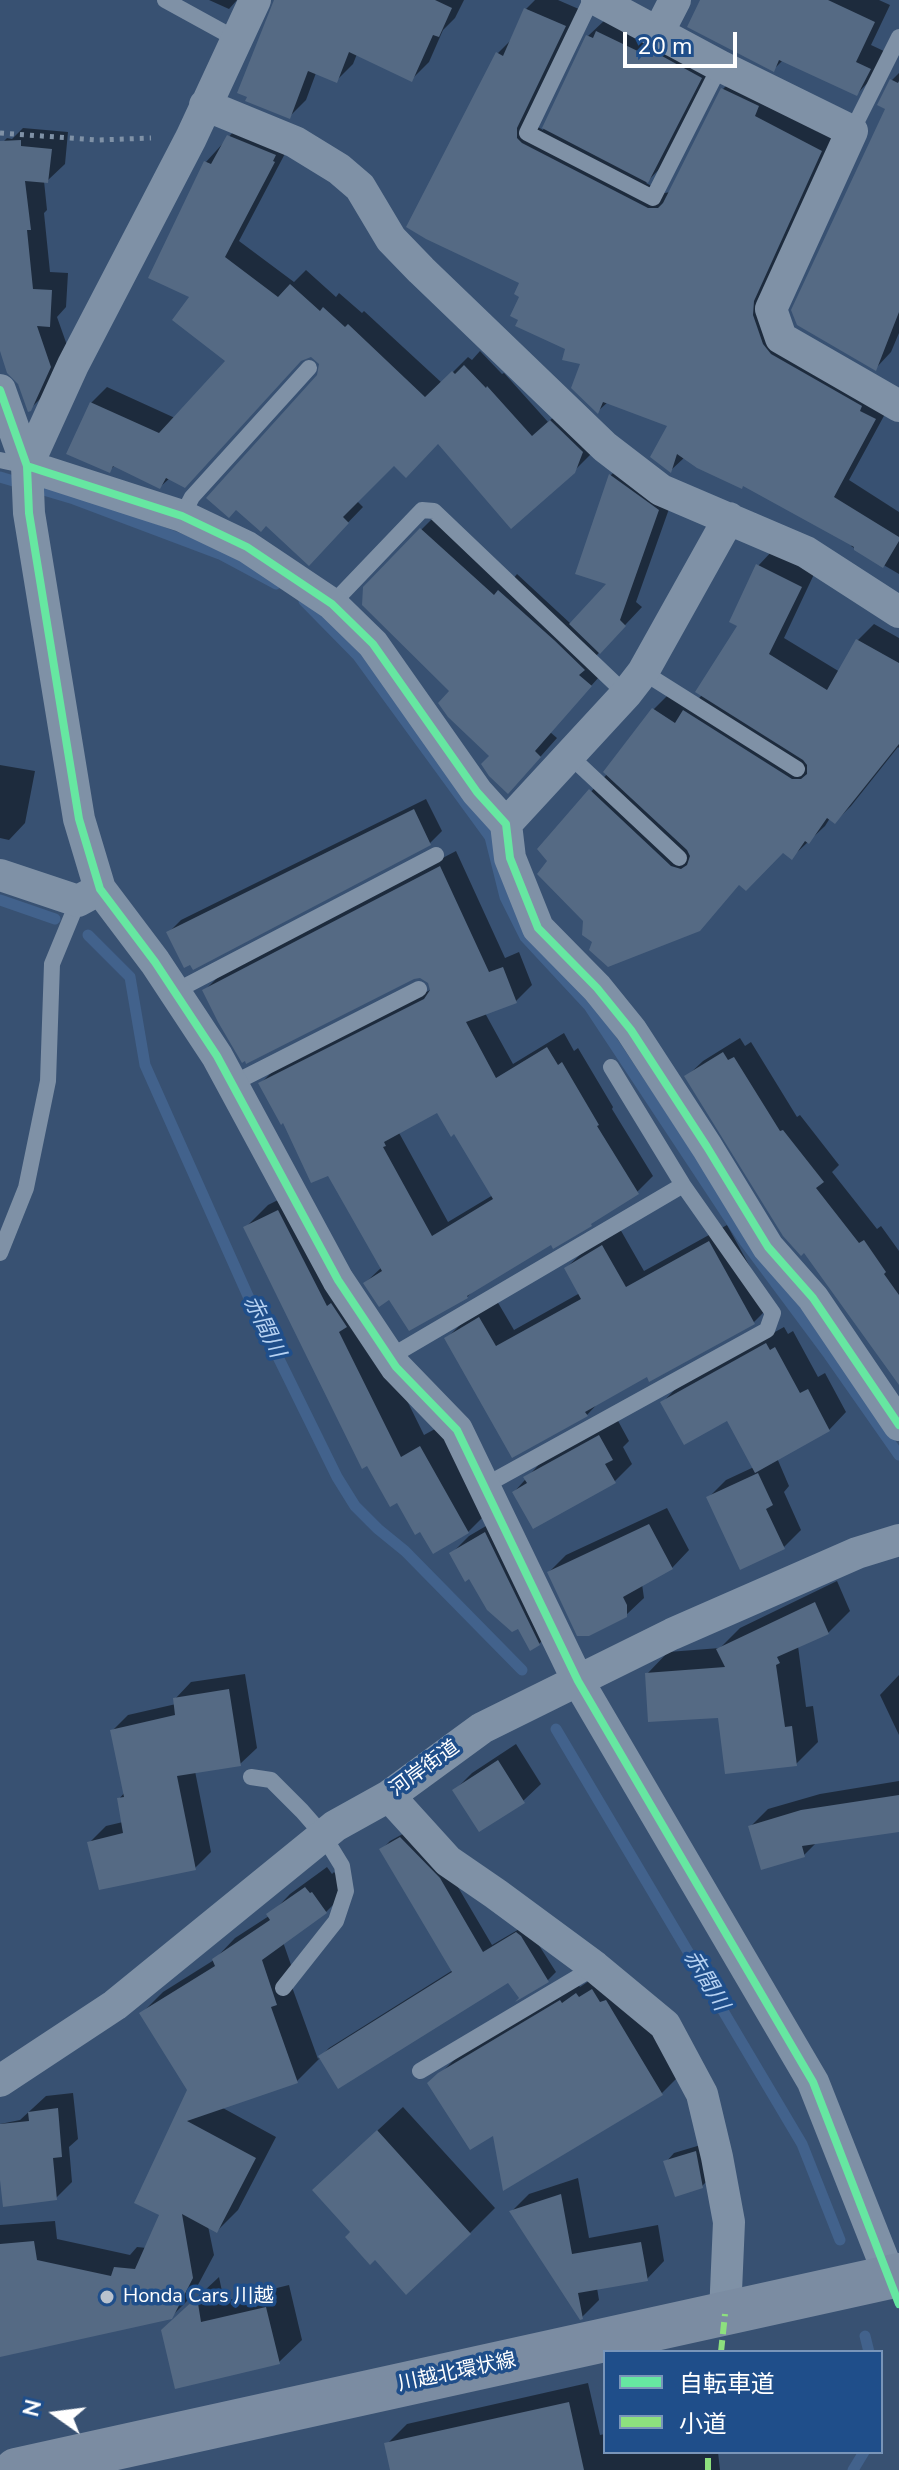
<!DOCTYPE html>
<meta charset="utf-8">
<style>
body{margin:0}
#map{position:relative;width:899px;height:2470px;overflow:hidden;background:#385172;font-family:"Nunito Sans","Noto Sans JP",sans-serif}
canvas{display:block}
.legend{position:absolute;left:603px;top:2350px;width:280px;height:104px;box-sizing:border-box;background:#1f4e8a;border:2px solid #7995b9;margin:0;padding:10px 14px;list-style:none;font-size:24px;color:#fff}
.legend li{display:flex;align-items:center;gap:16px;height:40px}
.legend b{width:40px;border:2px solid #7995b9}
.north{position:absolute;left:16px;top:2374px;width:80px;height:80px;-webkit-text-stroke:6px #1f4e8a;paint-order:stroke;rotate:284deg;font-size:22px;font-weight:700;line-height:32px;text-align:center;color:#fff}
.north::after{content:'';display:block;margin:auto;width:28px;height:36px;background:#fff;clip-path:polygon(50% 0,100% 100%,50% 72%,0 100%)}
.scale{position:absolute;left:623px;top:32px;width:114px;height:36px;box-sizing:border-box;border:4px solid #fff;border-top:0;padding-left:10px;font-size:24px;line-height:28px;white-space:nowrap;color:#fff;-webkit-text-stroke:6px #1f4e8a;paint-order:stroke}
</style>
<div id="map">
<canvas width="899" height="2470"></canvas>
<ul class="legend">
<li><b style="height:10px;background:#66e7a1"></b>自転車道</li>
<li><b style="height:10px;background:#8de07e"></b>小道</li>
</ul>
<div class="north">N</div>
<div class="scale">20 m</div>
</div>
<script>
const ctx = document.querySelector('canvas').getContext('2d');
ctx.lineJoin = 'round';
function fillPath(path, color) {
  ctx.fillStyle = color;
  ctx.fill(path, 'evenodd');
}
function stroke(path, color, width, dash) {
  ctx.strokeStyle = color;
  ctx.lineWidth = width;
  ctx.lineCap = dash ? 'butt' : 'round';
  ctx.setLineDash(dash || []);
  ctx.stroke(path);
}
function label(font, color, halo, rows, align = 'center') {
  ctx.font = font + ' "Nunito Sans","Noto Sans JP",sans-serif';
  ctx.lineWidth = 7;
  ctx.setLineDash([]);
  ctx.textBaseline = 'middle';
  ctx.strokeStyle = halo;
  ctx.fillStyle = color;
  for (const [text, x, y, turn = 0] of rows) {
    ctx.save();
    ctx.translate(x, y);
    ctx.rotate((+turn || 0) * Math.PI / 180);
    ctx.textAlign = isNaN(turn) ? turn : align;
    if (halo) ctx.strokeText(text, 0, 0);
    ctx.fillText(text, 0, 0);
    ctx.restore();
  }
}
const shadow = new Path2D(`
 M209,0h28l-8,9z
 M275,0h189l-9,18 -12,12 -14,32 -17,17 -55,-25 -4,10 -17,17 -20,-8 -10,27 -17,17z
 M535,0h23l23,10 -43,117 5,3 45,-94 18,-17 112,41 -53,103 -19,20 19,10 5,-1 53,-103 16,-16 98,61 -59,194 113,75 -42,77 50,32v62l-48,-28 2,-2 -109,-60 -59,-27 -15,14v-46l-62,-23 -10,9 -15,-48 -61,-67v-14l-24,-229 15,-15 13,-29z
 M702,0h177l11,5 -19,40 15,7 -13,25 -16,17 -74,-34 -9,9z
 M899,73v260l-8,19 -15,16 11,-260 5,-28z
 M244,120l45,26 -50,95 55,41 12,-12 30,27 3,-4 23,20 2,-2 78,72 26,-26 4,3 8,-9 22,23 2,-1 44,49 18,-16 31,30 -7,19 -17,17 -135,-31 -44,22 -38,37 7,7 -54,56 12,-200 -10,-8 -9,3 -142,129 -45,-22 -5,5 -19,-67 16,-16 68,31 53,-58 -36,-64 -41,-19 55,-115z
 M23,128l45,4 -3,32 -18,17h-3l3,29 -3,3 6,59 18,1 -2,34 -9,10 11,31 -20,43 -18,18 -30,-65v-199l7,-7 5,1z
 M628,458l47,34 -39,110 6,5 -47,50 12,11 -57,64 7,6 -32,36 -34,-18 -39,-65 -31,-161 18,-18 74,67 4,-5 54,50 38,-40 -32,-11 34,-98z
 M773,550l43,20 -32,68 56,34 18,-32 16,-16 25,14v110l-1,-1 -47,59 -16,16 -5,-4 -5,8 -33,31 -9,-6 -43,32 -146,58 -9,-21 -35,-60 -11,-11 69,-76 -2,-1 48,-63 16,-16 20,14 13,-13 37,-69 18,-59z
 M0,765l35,6 -10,52 -16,17 -9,-2z
 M426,799l16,32 -12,12 -261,89 12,-12z
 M456,851l49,107 14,-6 13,33 -16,16 -31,12 28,51 51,-31 10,18 4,-3 35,59 -1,2 41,67 -16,16 -161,96 -9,9 -77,1 -25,-15 17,-16 -53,-94 -45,-52 -23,-38 16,-16 155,-78 -2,-7 -9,-6 -216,14 16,-16zM437,1110l17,22 39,63 -45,27 -50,-91z
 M740,1038l5,8 6,-4 46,75 3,-2 39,50 -7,7 45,57 4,-3 18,25v131l-213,-305 17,-16z
 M302,1188l122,247 20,-11 47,85 -23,23 -34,20 -189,-324 23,-23z
 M727,1225l44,80 -17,17 -107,53 -47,26 -13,14 -141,-76 18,-18 33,-20 17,29 66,-37 -14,-25 18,-17 36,-22 24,42z
 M784,1327l4,7 5,-3 25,46 7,-4 21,39 -17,18 -52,28 12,28 -5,6 17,38 -17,17 -76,-49 18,-18 28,-13 -26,-49 -65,-16 17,-18z
 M617,1419l12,22 -6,6 9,17 -17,17 -101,11 29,-32z
 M667,1508l22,42 -17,18 -30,16 2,14 -18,17 -77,-43 17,-17z
 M503,1516l53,110 -17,18 -69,-67 -18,-24 17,-17z
 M837,1581l13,30 -22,22 -30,13 8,61 7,-1 5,36 -22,22 -149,-90 21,-22 52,-4 20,-20z
 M245,1674l12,74 -17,16 -45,7 16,81 -16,16 -106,-25 17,-17 17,-4 -4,-23 6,-7 -13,-61 16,-16 48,-11 -1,-5 16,-17z
 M899,1675v60l-19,-40z
 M516,1744l25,40 -18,17 -68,-11 17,-17z
 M899,1781v49l-82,12 -13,13 -53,-29 17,-17 52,-15z
 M410,1830l38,40 44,75 34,-20 30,47 -8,8h-40l-187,77 -24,24 -76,26 55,30 -38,73 -21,21 -9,-5 6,29 -22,41 -21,21 -171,38v-130l55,-4 2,18 73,16 7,-8 10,1 15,-34 27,-124 -47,-77 21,-21 51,-32 21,-22 34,-22 21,-22 37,-27 5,7 2,-2 13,19 -21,21 -43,30 14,40 -5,5 26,72 11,-11 124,-78 -72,-120 9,-9z
 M595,1977l28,7 56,92 -17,17 -167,39 -65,-48 28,-28 120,-72 2,3z
 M73,2093l5,46 -9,8 3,35 -16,16 -56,-23v-51l20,-4 26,-24z
 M403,2107l92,101 -25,25 -117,-1 -13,-67z
 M704,2144l7,33 -9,9 -36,-24 8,-9z
 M578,2178l11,60 69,-13 6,36 -17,18 -50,9 2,12 -17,17 -70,-106 17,-17z
 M219,2277l5,24 65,-16 13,55 -23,22 -103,24 11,-79z
 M588,2383l12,52 5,-1v18h113l2,18h-328l-5,-26 20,-20z`);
const stream = new Path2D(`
 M0,477l74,22 146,55 56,30
 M304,601l54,55 132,181 15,60 20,40 64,69 156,236 84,113 70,100
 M0,900l55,19
 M88,935l42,42 15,88 103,231 89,181 18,29 23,23 27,22 117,119
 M556,1729l246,415 38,96
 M865,2336l4,16
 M853,2470l11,-18`);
const building = new Path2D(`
 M274,0h161l17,8 -13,29 -6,-2 -21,47 -63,-30 -12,31 -29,-12 -18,48 -45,-18 2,-4 -10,-4z
 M700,0h128l47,22 -19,40 15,7 -14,27 -78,-36 -5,12 -87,-45z
 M524,8l42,18 -49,102v10l5,5 126,65h10l5,-5 58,-115 38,18 -4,10 67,35 -68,150 -1,14 10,29 8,10 91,52 -2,5 16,8 -42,78 65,40v4l-16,27 -29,-18v-3l-111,-61 -1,3 -45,-21 -20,-14 -6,19 -21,-16 17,-31 -64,-24 -5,12 -27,-26 9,-24 -18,-4 3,-11 -50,-23 3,-6 -8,-4 9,-19 -5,-3 5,-11 -93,-44 -20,-12 90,-175 7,4z
 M596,31l52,25 3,-6 51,28 -54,105 -106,-55 44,-93 7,3z
 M890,79l8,4 1,-2v231l-23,59 -79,-46 -6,-15 94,-201 -8,-4z
 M227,135l49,20 -3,6 2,1 -50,95 53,40 12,-13 30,27 3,-4 22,20 3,-3 77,73 27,-26 3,3 9,-9 22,23 1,-2 45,50 18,-16 33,32 -8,21 -64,56 -73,-85 -32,34 -12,-12 -51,51 6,6 -40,43 -43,-40 -5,6 -25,-22 -7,8 -23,-20 111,-123 2,-11 -8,-7 -10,4 -116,127 -19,-10 -6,11 -47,-23 -3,7 -44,-19 24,-52 69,31 66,-72 -53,-41 17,-23 -41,-19 56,-117 7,3z
 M21,140v6l31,3 -4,34 -23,-2 6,49h-4l6,59 19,1 -2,37 -13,-1 14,41 -20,44 -3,1 -10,-28 -11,-11 -7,-22v-210z
 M609,474l50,36 -39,110 6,6 -26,28 -31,-30 37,-40 -31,-10z
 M420,528l74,67 4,-5 56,50 31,30 -6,5 13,11 -57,65 6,6 -33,37 -19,-18 -8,-12 8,-8 -41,-39 -10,-14 11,-12 -87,-86 1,-18z
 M756,564l46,23 -33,67 58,36 29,-51 43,24v81l-64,80 -8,-6 -18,26 -4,-3 -13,19 -9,-7 -37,38 -7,-6 -39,46 -92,36 -19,-17 3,-8 -10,-7 1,-14 -46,-47 10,-13 -10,-12 52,-60 82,77 10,3 6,-4 3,-9 -3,-6 -84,-78 49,-64 23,15 8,-13 109,69h9l6,-5v-9l-4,-5 -108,-68 42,-66 -8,-4z
 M414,809l17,36 -238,125 -3,-5 -6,3 -18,-36z
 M440,866l49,106 14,-5 14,36 -51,19 30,56 51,-31 11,18 4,-3 37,63 -2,1 42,68 -48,30 1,2 -39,23 -2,-4 -84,51 1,2 -59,33 -20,-31 -10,7 -16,-24 19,-12 -54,-95 -17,7 -28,-60 -2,2 -23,-42 166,-84 6,-9 -2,-7 -8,-5 -6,1 -168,85 -1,-3 -3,2 -24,-41 -16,-32zM437,1113l14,24 3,-3 39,65 -61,37 -49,-89 3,-1 -2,-4z
 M723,1052l5,8 6,-3 46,74 3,-1 41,52 -8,6 43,55 5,-3 22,32 -2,2 15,21v90l-95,-132 -3,3 -18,-20 -99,-160z
 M278,1210l49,96 4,-3 16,24 -8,5 62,125 19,-11 49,87 -36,21 -13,-22 -5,3 -18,-32 -7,4 -23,-41 -5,3 -119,-242z
 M709,1241l46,83 -106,58 -2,-5 -62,35 3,4 -76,42 -68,-120 35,-21 17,29 85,-47 -17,-31 38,-23 24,42z
 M766,1343l4,7 5,-3 25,46 8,-4 22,42 -75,42 -28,-52 -43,24 -24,-43z
 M599,1435l14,25 -8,4 11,19 -83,46 -21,-37 15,-9 -4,-6z
 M758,1473l15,32 -7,4 19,40 -45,21 -34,-73z
 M649,1524l24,45 -50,28 4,8v12l-38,19h-12l-30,-64z
 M485,1532l55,113 -10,6 -12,-22 -6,3 -25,-22 -18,-31 -4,3 -16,-29z
 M815,1602l14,32 -52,23 3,6 -4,2 9,62 7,-1 5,40 -72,8 -7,-56 -70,4 -3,-49 80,-6 -9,-18z
 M229,1689l12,77 -64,10 19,94 -97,20 -12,-48 36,-9 -6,-35 7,-1 -14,-67 65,-15 -2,-17z
 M498,1760l27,43 -46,29 -27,-42z
 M899,1795v37l-97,14 3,11 -44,13 -13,-44 53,-16z
 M400,1837l40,41 43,74 33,-20 5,4 28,46 -34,20 4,-4 -11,-15 -170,106 -20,-33 134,-84 -73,-123z
 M305,1887l5,6 2,-1 15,21 -65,47 15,45 -6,2 27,76 -111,38 69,37 -39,75 -35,-19 11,64 -21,41 -172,38v-113l34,-3 3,19 74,16 3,-9 21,2 24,-54 -25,-12 53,-113 -48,-77 76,-47 -3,-7 58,-39 -4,-6z
 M592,1989l8,13 6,-2 57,95 -160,96 -10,-55 -23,14 -43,-67 11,-10 122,-73 2,3 14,-10 3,4z
 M58,2108l4,49 -9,1 4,42 -54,7 -3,-27v-56l29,-3 -1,-9z
 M377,2130l94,104 -65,61 -31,-35 -5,5 -25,-28 5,-5 -38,-42z
 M696,2151l7,37 -28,9 -12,-36z
 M561,2194l11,60 69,-12 7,39 -70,12 5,26 -3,1 -71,-109z
 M197,2297l4,25 65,-15 14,57 -105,25 -14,-59z
 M569,2402l15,68h-194l-6,-27z`);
const path = new Path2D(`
 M0,133l98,7 53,-2`);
const service = new Path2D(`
 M165,0l71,39
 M591,0l-64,133 126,65 67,-132
 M852,131l47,-94
 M0,460l27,6
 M182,516l10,-19 117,-129
 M332,604l90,-94 12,1 192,183
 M643,672l154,97
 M570,756l109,102
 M174,992l262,-137
 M232,1084l187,-95
 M0,1253l26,-65 22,-107 4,-117 26,-63
 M390,1357l293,-172
 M484,1486l283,-156 6,-17 -90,-128 -72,-118
 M251,1777l20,3 31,31 21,24 19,31 4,25 -10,30 -53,67
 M420,2071l175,-104`);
const minor = new Path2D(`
 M597,0l123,66 132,65 -81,178 10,29 118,68
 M659,31l16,-31
 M205,105l90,37 44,27 21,18 31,52 30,31 184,177 56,43 145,62 93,60
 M0,390l27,76 2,47 50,306 21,70 55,73 62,94 121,224 58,87 61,63 121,251 235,401 77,195
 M27,466l155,50 65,31 85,57 41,40 104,148 29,32 4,34 28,70 59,60 34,42 76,117 61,100 45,51 86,127
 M27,466l46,-101 118,-227 64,-138
 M506,824l120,-130 17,-22 86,-154
 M0,875l78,26 22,-12
 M389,1796l59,65 48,33 99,73 70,58 37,69 15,63 12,65 -4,92
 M0,2081l115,-76 220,-179 54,-30 93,-68 190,-94 185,-81 42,-13`);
const secondary = new Path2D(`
 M16,2470l883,-195`);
const quiet = new Path2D(`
 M721,2352l4,-38
 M708,2470v-18`);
const cycleway = new Path2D(`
 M0,390l27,76 2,47 50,306 21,70 55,73 62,94 121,224 58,87 61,63 121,251 235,401 86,222
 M27,466l155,50 65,31 85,57 41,40 104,148 29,32 4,34 28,70 59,60 34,42 76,117 61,100 45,51 86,127`);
const markers = [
 [107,2297,8,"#b9c2ce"]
];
const streetNames = [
 ["河岸街道",425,1769,-36],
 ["川越北環状線",457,2373,-12]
];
const poiNames = [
 ["Honda Cars 川越",123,2297]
];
const waterNames = [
 ["赤間川",263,1327,64],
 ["赤間川",705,1981,59]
];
fillPath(shadow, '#0007');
stroke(stream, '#42628c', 11);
fillPath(building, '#556a84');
stroke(path, '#7f91a6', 5, [4, 6]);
stroke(service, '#7f91a6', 16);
stroke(minor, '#7f91a6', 32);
stroke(secondary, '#7b8ca2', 44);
stroke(quiet, '#8de07e', 6, [12, 6]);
stroke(cycleway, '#66e7a1', 8);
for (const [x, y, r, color] of markers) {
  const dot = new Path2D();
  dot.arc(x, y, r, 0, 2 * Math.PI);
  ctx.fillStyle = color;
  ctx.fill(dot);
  stroke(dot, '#1f4e8a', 3);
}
label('20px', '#fff', '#1f4e8a', streetNames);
label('20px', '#fff', '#1f4e8a', poiNames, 'left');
label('italic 22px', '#b7d2f2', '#1f4e8a', waterNames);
</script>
